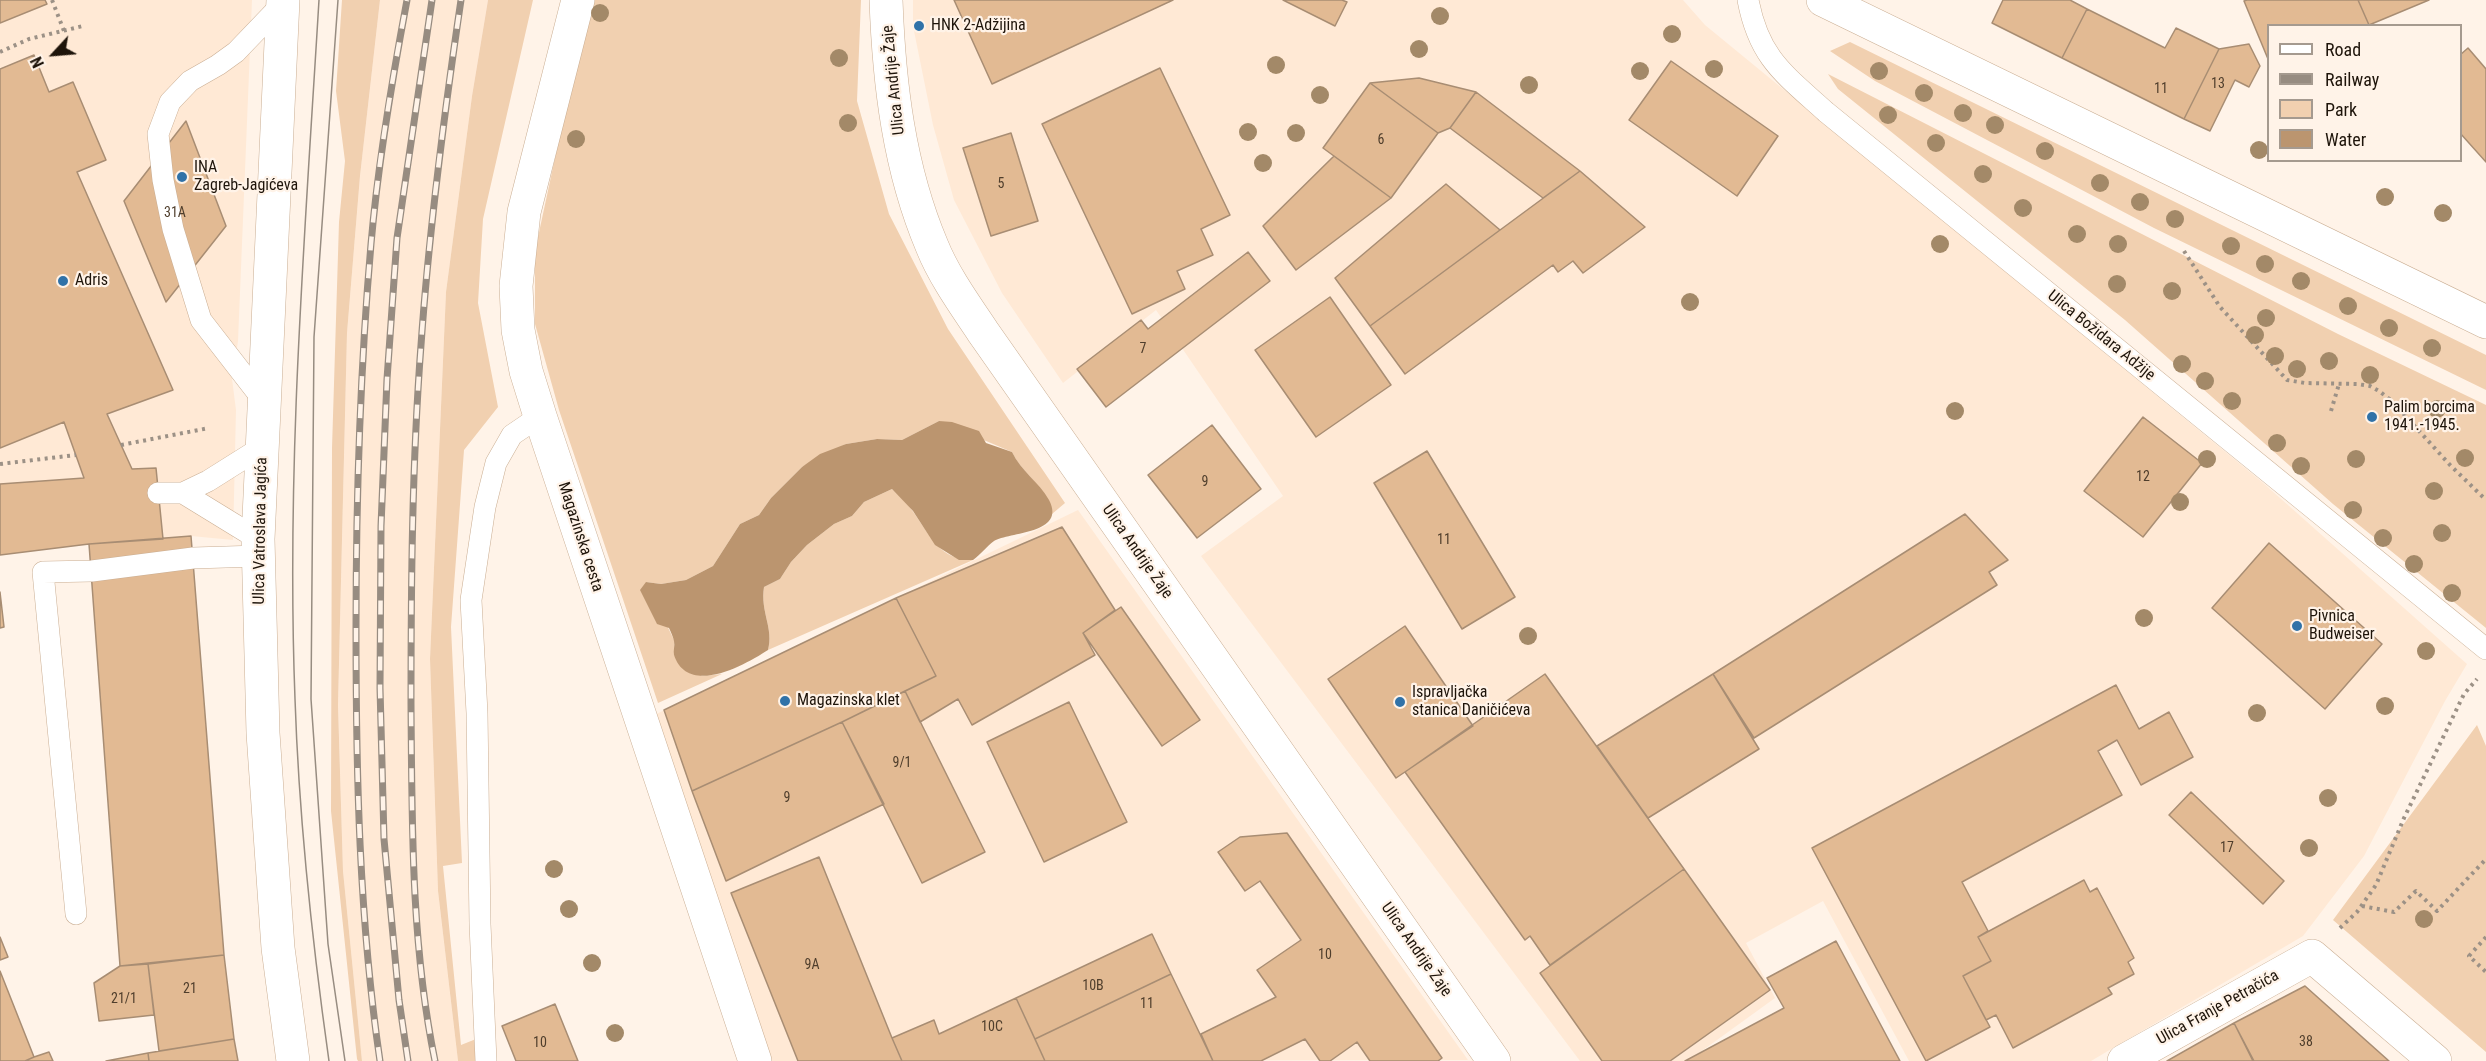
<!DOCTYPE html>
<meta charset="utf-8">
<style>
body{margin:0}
#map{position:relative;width:2486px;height:1061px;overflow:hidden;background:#fff3e8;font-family:"Roboto Condensed",sans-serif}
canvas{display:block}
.legend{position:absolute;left:2267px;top:24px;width:195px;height:138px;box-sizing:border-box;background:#fff3e8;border:2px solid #a59a8f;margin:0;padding:8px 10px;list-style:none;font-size:18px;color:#1e140a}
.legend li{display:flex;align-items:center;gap:12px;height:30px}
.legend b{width:30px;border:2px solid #a59a8f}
.north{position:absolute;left:24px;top:24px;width:60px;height:60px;-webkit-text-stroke:4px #fff3e8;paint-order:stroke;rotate:244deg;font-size:16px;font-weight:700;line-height:24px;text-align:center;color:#1e140a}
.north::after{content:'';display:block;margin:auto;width:21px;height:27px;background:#1e140a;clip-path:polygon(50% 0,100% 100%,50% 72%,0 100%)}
</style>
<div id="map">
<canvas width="2486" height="1061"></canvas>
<ul class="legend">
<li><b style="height:8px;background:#fff"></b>Road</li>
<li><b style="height:8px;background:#978c81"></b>Railway</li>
<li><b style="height:16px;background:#f1d0b0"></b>Park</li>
<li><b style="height:16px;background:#bb956f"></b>Water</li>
</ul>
<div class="north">N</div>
</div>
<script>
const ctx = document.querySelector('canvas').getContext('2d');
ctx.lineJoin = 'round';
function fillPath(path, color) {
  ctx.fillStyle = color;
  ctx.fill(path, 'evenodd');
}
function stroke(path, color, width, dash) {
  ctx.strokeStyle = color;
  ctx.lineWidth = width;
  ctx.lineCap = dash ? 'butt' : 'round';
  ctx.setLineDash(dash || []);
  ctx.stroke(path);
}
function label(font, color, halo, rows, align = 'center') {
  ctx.font = font + ' "Roboto Condensed",sans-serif';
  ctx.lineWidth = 4.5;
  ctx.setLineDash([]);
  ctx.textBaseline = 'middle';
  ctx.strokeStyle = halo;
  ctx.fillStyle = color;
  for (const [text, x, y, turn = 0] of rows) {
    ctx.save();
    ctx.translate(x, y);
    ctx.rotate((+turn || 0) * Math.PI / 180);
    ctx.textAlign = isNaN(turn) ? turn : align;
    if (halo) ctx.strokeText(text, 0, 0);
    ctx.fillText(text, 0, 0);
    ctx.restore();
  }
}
const built = new Path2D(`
 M45,0h207l-14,341 -6,38 4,31 -3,130 -42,-4 -102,8 -89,11v-532l47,-19z
 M380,0h108l-16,96 -26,196 -16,367 8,232 20,170h-96l-19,-190 -5,-166 9,-372 13,-157z
 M913,0h770l22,25 557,457 205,182 -22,37 -81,155 -61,80 -212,125h-182l-86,-160 -77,42 29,55 -87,63h-108l-379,-505 82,-60 -127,-186 -93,73 -61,-90 -48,-93 -21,-75 -20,-99z
 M1078,510l390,550 -699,1 -123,-342z`);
const green = new Path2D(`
 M342,0h38l-20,176 -13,157 -9,372 5,166 19,190h-4l-1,-2 -26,-248 1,-363 7,-226 6,-61 -9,-70z
 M488,0h45l-50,219 -5,84 20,104 -34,43 -13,177 11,236 -19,3 18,179 15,-6 3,22h-21l-20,-170 -8,-232 16,-367 26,-196z
 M589,0h272l-4,101 32,113 59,115 117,174 -13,11c-4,-26 -29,-39 -40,-62l-73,-31 -37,19 -25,-1 -31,5 -44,23 -31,31 -12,17 -19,9 -27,42 -27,14 -25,4 -15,-2 28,58v15l28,21 20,-2 -64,29 -99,-293 -24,-86v-73z
 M1850,42l636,313v35l-332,-162 -279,-147 -45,-30z
 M1828,74l510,260 148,71v223l-153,-124 -208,-184 -287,-231z
 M892,489c8,7 16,15 22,24 17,24 26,47 59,47l-205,90c6,-22 -8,-38 -4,-63l16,-8 11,-17 16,-17 27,-21 18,-8 12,-14z
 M2477,725l9,21v306l-153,-132z`);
const water = new Path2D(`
 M939,421l13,1 27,9 7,12 26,9c9,19 27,30 37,48 18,34 -40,32 -55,41 -7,5 -13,13 -21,19h-14l-24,-15 -22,-34 -21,-22 -28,13 -12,14 -18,8 -27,21 -16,17 -11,17 -16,8c-4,25 10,41 4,63 -23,15 -80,47 -94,5 -1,-4 1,-9 0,-14 -1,-4 -3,-9 -5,-13l-12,-4 -17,-34 6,-8 15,2 25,-4 27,-14 27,-42 19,-9 12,-17 31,-31 18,-13 26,-10 31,-5 25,1z`);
const building = new Path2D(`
 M0,0h45l2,4 -47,19z
 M954,0h219l-181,84z
 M1283,0h59l5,2 -12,24z
 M2003,0h67l17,9 -25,49 -70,-35z
 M2247,0h111l11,25 -101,1v33l-24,-58z
 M2358,0h71l-60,25z
 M2087,9l78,39 11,-20 43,21 -35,70 -122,-61z
 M2249,44l11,22 -11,21 -14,-7 -25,51 -26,-12 35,-70z
 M2468,48l18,21v93l-26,-29v-78z
 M34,55l15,37 24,-10 33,78 -29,12 96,218 -66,24 25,55 24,-1 7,71 -74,5 -89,11v-71l84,-6 -20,-56 -64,26v-379z
 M1671,61l107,75 -41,60 -108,-76z
 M1160,68l70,147 -29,14 12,26 -36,16 8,18 -53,25 -90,-190z
 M1419,78l57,14 -26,36 -12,5 -68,-50z
 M1370,83l68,50 -47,65 -68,-50z
 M1476,92l104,79 -37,27 -93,-70z
 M186,121l40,105 -60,76 -42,-101z
 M1011,133l27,88 -47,15 -28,-88z
 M1334,156l57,42 -95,72 -33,-44z
 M1580,171l65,56 -62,46 -10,-12 -15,11 -5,-7 -148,109 -35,-48z
 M1446,184l54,46 -130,96 -35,-48z
 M1248,252l22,29 -164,126 -29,-38 64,-49 7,9z
 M1330,297l61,88 -75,52 -61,-87z
 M2143,417l59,46 -59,74 -59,-46z
 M1212,425l49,64 -64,49 -49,-63z
 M1427,451l88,146 -53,32 -88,-146z
 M1965,514l43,46 -19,12 8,13 -243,153 -41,-64z
 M1062,527l53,83 -32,23 12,22 -123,70 -14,-26 -38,23 -15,-31 31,-15 -40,-78z
 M191,536l33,419 -104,11 -31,-422z
 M2269,543l113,101 -57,65 -113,-101z
 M0,592l4,35 -4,1z
 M896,598l40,78 -94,46 -150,69 -28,-81z
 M1121,607l79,113 -38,26 -79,-113z
 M1405,626l68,100 -77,52 -68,-99z
 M1545,674l139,195 -134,96 -20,-29 -5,4 -120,-168z
 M1713,674l46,75 -111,69 -51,-72z
 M2116,685l23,44 30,-17 24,45 -52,28 -24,-45 -19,11 24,44 -160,87 26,49 -10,6 13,24 -28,15 27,51 -64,34 -114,-213z
 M905,691l80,161 -63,31 -80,-161z
 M1069,702l58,120 -83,40 -57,-120z
 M842,722l42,82 -158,77 -34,-90z
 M2191,792l93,89 -21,23 -94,-89z
 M1287,833l155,225 -4,3h-68l-13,-19 -27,19h-10l-15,-22 -44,22h-48l-12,-27 75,-37 -19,-27 44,-30 -41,-59 -15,10 -27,-39 22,-15z
 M819,857l73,181 10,23h-104l-67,-168z
 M1684,869l86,121 -100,71h-68l-62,-88z
 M2084,880l6,12 7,-4 37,70 -6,4 6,12 -26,14 4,6 -99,54 -17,-33 -10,5 -23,-44 28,-15 -13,-24z
 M1152,934l19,40 -136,65 -19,-41z
 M0,937l8,20 -8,3z
 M1836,941l64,120h-215l99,-53 -17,-30z
 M224,955l10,84 -75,12 -11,-87z
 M148,964l6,51 -55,6 -5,-38 26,-17z
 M0,971l34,86 -9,4h-25z
 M1171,974l42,87h-168l-10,-22z
 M2305,986l84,75h-135l-20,-38z
 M1016,998l29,63h-143l-10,-23 42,-18 5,14z
 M555,1004l23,57h-62l-14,-35z
 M2234,1023l19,38h-86z
 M234,1039l4,22h-89l-1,-8z
 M49,1052l4,9h-28l9,-4z
 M148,1053l1,8h-43z`);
const path = new Path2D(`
 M52,0l12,31
 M0,52l29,-13 54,-13
 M2184,251l36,56 67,73 18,3 52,1 13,2 9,5 13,10 58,64 36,35
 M2331,411l8,-27
 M121,445l88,-17
 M0,464l76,-9
 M2362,906l32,6 22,-21 21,20 49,-52
 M2340,928l17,-16 19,-27 28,-67 60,-124 13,-15
 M2486,937l-17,19 17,16`);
const service = new Path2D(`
 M1748,0c11,58 36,74 78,112l660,537
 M263,400l-62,-80 -28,-91 -10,-49 -5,-46 12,-32 20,-21 28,-16 18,-13 47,-49
 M158,493h25
 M258,539l-75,-46 25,-12 54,-34
 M76,914l-33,-342 49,-1 101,-13 66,-2
 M486,1061l-6,-137 -3,-211 -6,-113 14,-93 11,-44 16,-28 28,-19`);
const minor = new Path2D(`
 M2124,1061l188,-105 123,105`);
const tertiary = new Path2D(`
 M578,0l-54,212 -8,74 2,44 8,41 14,45 215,645
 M886,0c3,84 13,168 46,246 12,30 33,59 51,86l511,729
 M1823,0l663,322`);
const secondary = new Path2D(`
 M283,0l-25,539 5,194 15,215 15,113`);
const tram = new Path2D(`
 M319,0c-14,233 -33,466 -24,699 4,121 17,242 34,362
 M338,0l-24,337 -3,362 17,245 17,117`);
const rail = new Path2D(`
 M380,1061c-21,-143 -24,-288 -24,-432 0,-129 4,-258 15,-385 7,-82 21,-164 36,-244
 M408,1061l-9,-61 -15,-161 -4,-151 1,-162 6,-147 10,-141 35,-238
 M435,1061c-24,-116 -23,-239 -24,-357 0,-120 1,-239 10,-359 8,-115 23,-230 40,-345`);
const trees = [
 [600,13],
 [1440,16],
 [1672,34],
 [1419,49],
 [839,58],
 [1276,65],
 [1714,69],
 [1640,71],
 [1879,71],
 [1529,85],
 [1924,93],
 [1320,95],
 [1963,113],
 [1888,115],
 [848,123],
 [1995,125],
 [1248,132],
 [1296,133],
 [576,139],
 [1936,143],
 [2259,150],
 [2045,151],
 [1263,163],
 [1983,174],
 [2100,183],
 [2385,197],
 [2140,202],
 [2023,208],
 [2443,213],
 [2175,219],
 [2077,234],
 [1940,244],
 [2118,244],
 [2231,246],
 [2265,264],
 [2301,281],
 [2117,284],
 [2172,291],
 [1690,302],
 [2348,306],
 [2266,318],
 [2389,328],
 [2255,335],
 [2432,348],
 [2275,356],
 [2329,361],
 [2182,364],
 [2297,369],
 [2370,375],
 [2205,381],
 [2232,401],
 [2437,409],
 [1955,411],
 [2277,443],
 [2465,458],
 [2207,459],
 [2356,459],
 [2301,466],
 [2434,491],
 [2180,502],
 [2353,510],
 [2442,533],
 [2383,538],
 [2414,564],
 [2452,593],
 [2144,618],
 [1528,636],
 [2426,651],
 [2385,706],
 [2257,713],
 [2328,798],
 [2309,848],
 [554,869],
 [569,909],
 [2424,919],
 [592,963],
 [615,1033]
];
const markers = [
 [919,26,6,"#3072a8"],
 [182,177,6,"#3072a8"],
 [63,281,6,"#3072a8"],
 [2372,417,6,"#3072a8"],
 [2297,626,6,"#3072a8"],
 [785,701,6,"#3072a8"],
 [1400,702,6,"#3072a8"]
];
const numberNames = [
 ["13",2218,84],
 ["11",2161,89],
 ["6",1381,140],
 ["5",1001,184],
 ["31A",175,213],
 ["7",1143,349],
 ["12",2143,477],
 ["9",1205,482],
 ["11",1444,540],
 ["9/1",902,763],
 ["9",787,798],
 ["17",2227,848],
 ["10",1325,955],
 ["9A",812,965],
 ["10B",1093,986],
 ["21",190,989],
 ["21/1",124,999],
 ["11",1147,1004],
 ["10C",992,1027],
 ["38",2306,1042],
 ["10",540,1043]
];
const poiNames = [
 ["HNK 2-Adžijina",931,26],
 ["INA",194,168],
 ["Zagreb-Jagićeva",194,186],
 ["Adris",75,281],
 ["Palim borcima",2384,408],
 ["1941.-1945.",2384,426],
 ["Pivnica",2309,617],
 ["Budweiser",2309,635],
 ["Ispravljačka",1412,693],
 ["stanica Daničićeva",1412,711],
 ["Magazinska klet",797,701]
];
const streetNames = [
 ["Ulica Andrije Žaje",894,80,-96],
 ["Ulica Božidara Adžije",2101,336,39],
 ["Ulica Vatroslava Jagića",261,531,-89],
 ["Magazinska cesta",580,537,72],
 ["Ulica Andrije Žaje",1137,552,55],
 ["Ulica Andrije Žaje",1416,950,55],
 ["Ulica Franje Petračića",2218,1008,-29]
];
fillPath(built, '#ffe9d5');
fillPath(green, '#f1d0b0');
fillPath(water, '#bb956f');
fillPath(building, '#e2ba93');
stroke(building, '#a88d73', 1.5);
stroke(service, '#caae93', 22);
stroke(minor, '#caae93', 34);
stroke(tertiary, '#caae93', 34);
stroke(secondary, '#caae93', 34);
stroke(path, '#9c9186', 4, [3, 4.5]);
stroke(service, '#fff', 21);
stroke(minor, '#fff', 33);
stroke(tertiary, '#fff', 33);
stroke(secondary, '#fff', 33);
stroke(tram, '#978c81', 1.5);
stroke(rail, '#978c81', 7);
stroke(rail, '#fff3e8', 4.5, [14]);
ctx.fillStyle = '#a38968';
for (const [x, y] of trees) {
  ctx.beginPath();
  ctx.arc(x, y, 9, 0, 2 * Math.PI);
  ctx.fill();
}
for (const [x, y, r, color] of markers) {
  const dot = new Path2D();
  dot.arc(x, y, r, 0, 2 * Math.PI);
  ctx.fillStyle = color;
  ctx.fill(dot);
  stroke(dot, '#fff3e8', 2);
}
label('14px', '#4f3e2c', null, numberNames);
label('16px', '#1e140a', '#fff3e8', poiNames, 'left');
label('16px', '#1e140a', '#fff3e8', streetNames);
</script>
